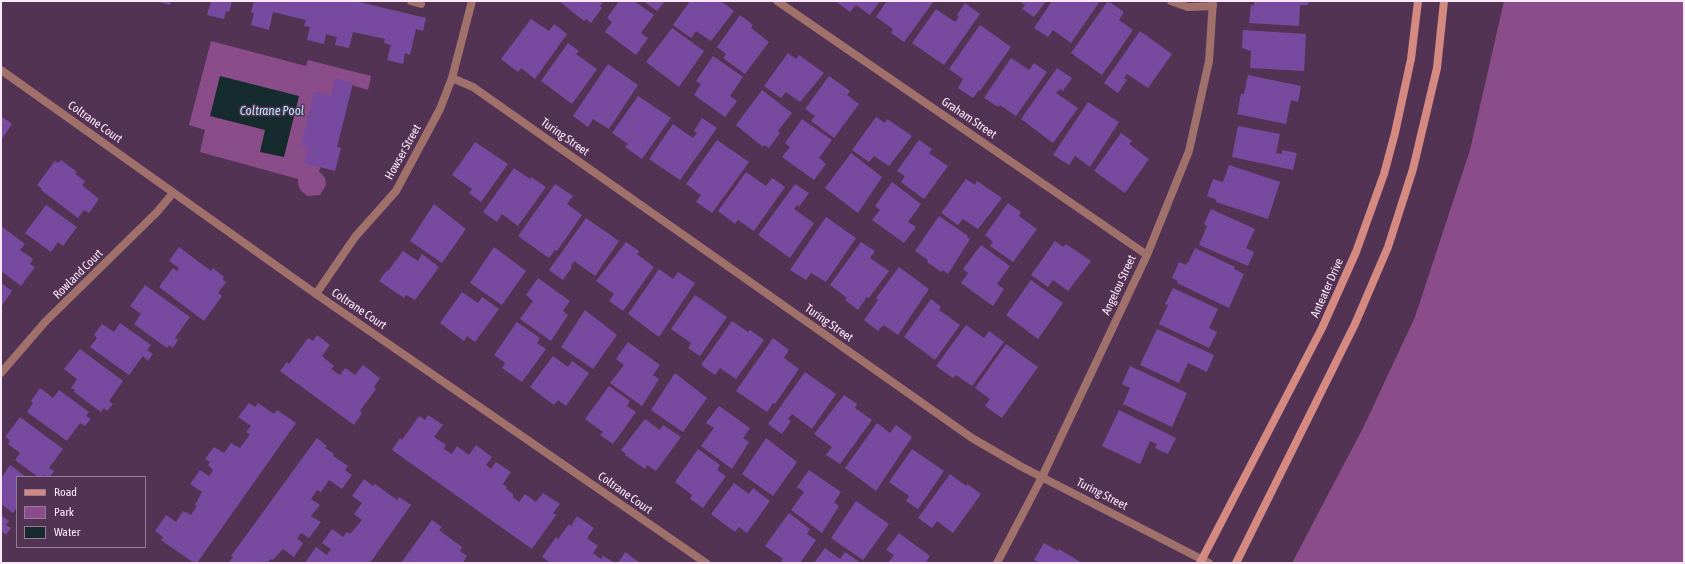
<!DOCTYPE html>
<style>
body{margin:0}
#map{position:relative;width:1685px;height:564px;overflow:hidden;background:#533353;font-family:"Asap Condensed",sans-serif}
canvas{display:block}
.frame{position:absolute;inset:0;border:2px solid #fce8fb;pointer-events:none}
.legend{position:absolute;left:16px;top:476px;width:130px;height:72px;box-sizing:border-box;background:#533353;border:1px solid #977b96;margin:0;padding:5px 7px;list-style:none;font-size:12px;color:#fce8fb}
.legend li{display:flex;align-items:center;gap:8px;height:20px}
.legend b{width:20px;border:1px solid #977b96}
</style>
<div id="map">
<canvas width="1685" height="564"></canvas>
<div class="frame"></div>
<ul class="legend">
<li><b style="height:5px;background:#d58a81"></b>Road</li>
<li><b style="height:11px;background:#8a4d8a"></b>Park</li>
<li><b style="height:11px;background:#162b2d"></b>Water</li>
</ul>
</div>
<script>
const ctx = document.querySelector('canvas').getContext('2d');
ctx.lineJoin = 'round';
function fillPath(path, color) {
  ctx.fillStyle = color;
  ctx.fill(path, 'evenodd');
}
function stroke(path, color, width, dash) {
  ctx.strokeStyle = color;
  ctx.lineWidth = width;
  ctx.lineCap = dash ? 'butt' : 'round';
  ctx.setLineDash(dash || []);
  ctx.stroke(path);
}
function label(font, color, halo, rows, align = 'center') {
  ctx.font = font + ' "Asap Condensed",sans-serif';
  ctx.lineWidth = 3;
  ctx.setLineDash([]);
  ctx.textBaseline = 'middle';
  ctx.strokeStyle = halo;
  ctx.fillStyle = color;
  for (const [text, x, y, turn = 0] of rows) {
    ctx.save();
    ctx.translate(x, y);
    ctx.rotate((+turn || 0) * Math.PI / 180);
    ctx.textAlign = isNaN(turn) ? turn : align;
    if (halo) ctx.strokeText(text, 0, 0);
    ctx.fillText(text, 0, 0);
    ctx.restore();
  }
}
const green = new Path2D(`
 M1504,1h180v562h-392l71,-135 52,-111 55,-167z
 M211,41l95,25 2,-6 63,16 -3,14 -16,-5 -33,86 6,7 1,7 -6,10 -12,1c-7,-4 -11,-9 -10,-17l-98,-27 5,-22 -16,-5z`);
const water = new Path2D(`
 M220,76l79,20 -15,61 -24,-5 5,-22 -55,-14z`);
const building = new Path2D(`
 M156,1h15l-1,4z
 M211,1h21l-3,11 -3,-1 -2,8 -17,-4z
 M254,1h101l71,17 -3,13 -7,-2 -6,26 -5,-2 -2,11 -16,-4 4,-15 -7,-2 1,-4 -32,-7 -4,16 -14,-3 2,-8 -11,-3 -2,10 -17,-4 3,-13 -6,-1 2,-6 -33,-8 -4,18 -18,-5 3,-12 -3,-1z
 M559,1h45l-4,5 2,2 -11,15 -5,-4 -2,2z
 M619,1h15l20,14 -13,18 7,5 -12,17 -31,-23 7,-10 -5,-4z
 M643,1h22l-8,10z
 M690,1h31l13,10 -23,30 -15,-10 -5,7 -18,-13z
 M835,1h45l-10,14 -14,-10 -6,7z
 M887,1h47l-30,41 -13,-9 2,-4 -17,-12z
 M1019,1h27l-12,16 -12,-8 3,-4z
 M1052,1h48l-29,42 -18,-13 -5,7 -14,-9z
 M1108,1l16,11 -5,8 14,10 -31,45 -31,-22z
 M1254,1h55l-1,4h-8l-1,21 -50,-3 2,-18 3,1z
 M965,3l15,11 -36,51 -32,-22 24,-34 19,13 4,-6 -2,-1z
 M740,15l13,10 -2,3 18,14 -24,32 -22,-16 3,-4 -9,-7z
 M531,19l18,12 5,-7 13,10 -32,45 -14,-11 -3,4 -17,-13z
 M980,25l31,22 -31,44 -1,-1 -6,8 -15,-10 5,-9 -14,-10z
 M672,28l32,23 -25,36 -33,-25z
 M1243,30l63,4 -2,37 -54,-3 1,-17 -9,-3z
 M1140,31l32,23 -24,34 -21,-14 -3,4 3,2 -9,13 -14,-10z
 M568,43l11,8 -3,3 21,15 -25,35 -31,-23z
 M788,53l8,6 3,-4 25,18 -24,29 -14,-10 -5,6 -17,-12z
 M713,56l30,21 -13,19 7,5 -12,16 -31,-22 7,-11 -5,-3z
 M1011,58l18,12 5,-7 13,9 -31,44 -16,-11 -2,2 -14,-9z
 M608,64l30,21 -29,44 -16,-10 -5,8 -15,-11z
 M1057,68l15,10 -9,13 -3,-2 -4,4 22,15 -25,35 -32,-24z
 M1248,75l53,11 -3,16 -7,-2 -5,24 -49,-10 4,-20h3z
 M829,76l21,15 -3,4 12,9 -25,34 -23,-17 4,-5 -10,-7z
 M335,78l18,5 -16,64 4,1 -6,23 -31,-8 4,-15 -7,-2 13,-55 17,5z
 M762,90l30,23 -14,18 2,2 -11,15 -5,-3 -1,2 -27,-22z
 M638,96l33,22 -29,41 -17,-12 3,-3 -16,-11z
 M1088,102l31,20 -29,45 -15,-11 -6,9 -16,-10z
 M1,116l11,8 -11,16z
 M876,117l9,6 2,-4 25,17 -23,30 -15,-10 -5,6 -17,-12z
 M702,118l15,10 -37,52 -31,-21 24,-35 20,14 4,-5 -3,-2z
 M802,119l30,21 -13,18 7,6 -12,16 -32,-23 8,-10 -5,-4z
 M1238,126l42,8 -4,19 6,1v-4l15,3 -4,17 -61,-13z
 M1121,133l11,8 -3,3 20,15 -24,34 -31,-22z
 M717,140l32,22 -37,51 -16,-11 5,-7 -15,-11z
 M919,140l13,9 -3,4 19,13 -24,33 -23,-17 4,-6 -8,-5z
 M475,142l33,22 -27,38 -12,-9 3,-4 -20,-14z
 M851,153l31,24 -24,36 -33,-25z
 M61,160l16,12 -2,2 10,7 -3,4 17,14 -10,14 -5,-3 -6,8 -37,-28 1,-1 -5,-4 18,-24 3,2z
 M1229,165l51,17 -12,37 -52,-17 1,-2 -10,-4 6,-17 10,3z
 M514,168l16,11 1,-2 15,10 -28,39 -16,-12 -5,8 -14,-10z
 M746,172l20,14 6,-8 13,9 -31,44 -16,-11 -3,4 -17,-13z
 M966,179l9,6 2,-4 25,17 -24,31 -15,-10 -5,6 -17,-12z
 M892,182l29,22 -13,18 8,5 -12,16 -32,-23 8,-10 -5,-4z
 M555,184l18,12 -6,8 15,11 -25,36 -2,-1 -6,8 -31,-22z
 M795,184l14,9 -10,14 -2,-2 -3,4 20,14 -24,35 -32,-23z
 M1008,203l13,9 -2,4 18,13 -24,33 -23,-16 3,-4 -8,-7z
 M434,204l32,25 -24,34 -32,-22z
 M46,205l31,22 -14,19 -5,-4 -7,10 -26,-19z
 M1211,209l44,20 -9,19 8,4 -6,14 -49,-21 8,-19 -3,-2z
 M939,216l29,20 -1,1 3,2 -22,35 -5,-4 -2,2 -14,-10 1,-2 -13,-9z
 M826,217l30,21 -30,44 -15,-9 -5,7 -16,-10z
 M586,218l33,23 -24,35 -21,-15 -3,5 1,1 -9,13 -14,-10z
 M1,226l24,18 -5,6 13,9 -3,5 5,3 -14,19 -20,-15z
 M1055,241l8,6 3,-3 25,17 -23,30 -15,-11 -5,7 -17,-12z
 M626,242l13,9 -2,3 17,13 -31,44 -14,-10 5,-7 -18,-13z
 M861,242l14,9 -5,7 19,13 -20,27 -2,-1 -9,13 -13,-10 2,-2 -17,-13z
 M981,245l29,21 -13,18 7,5 -11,17 -32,-23 7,-10 -5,-4z
 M179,247l32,24 2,-3 11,9 -1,2 3,3 -8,11 4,3 -18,25 -45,-34 14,-19 4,3 2,-3 -10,-7z
 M494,247l32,24 -24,34 -32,-22z
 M1195,248l40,19 -1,2 10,5 -15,34 -52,-25 1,-2 -6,-3 7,-16 7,3 1,-2h1z
 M403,251l15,10 4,-7 17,13 -24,33 -9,-5 -2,3 -25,-17 8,-11 1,1z
 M899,267l30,22 -31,46 -14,-10 -1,2 -1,-1 -4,5 -14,-11 14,-20 -2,-2z
 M659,269l14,10 5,-7 17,11 -36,54 -31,-23z
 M538,278l32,23 -7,10 5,4 -17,26 -31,-22 13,-18 -7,-6z
 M1031,280l32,23 -25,36 -32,-24z
 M1,283l11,8 -11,16z
 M145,285l45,32 -15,21 3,2 -5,8 -4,-3 -2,3 -33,-24 7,-10 -11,-8z
 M1173,288l45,21 -9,19 8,4 -8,16 -50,-24 9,-19 -3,-1z
 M462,292l16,11 4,-6 17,12 -24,33 -8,-6 -3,5 -24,-18z
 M695,295l32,22 -27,39 -12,-8 3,-5 -20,-14z
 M931,299l10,8 -2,3 21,15 -25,35 -31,-23z
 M585,310l32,25 -24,34 -32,-22z
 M732,321l16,11 2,-2 14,10 -28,39 -16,-11 -5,7 -14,-10z
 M517,322l23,16 -3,5 9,6 -24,33 -20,-14 3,-5 -11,-8z
 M120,323l31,22 -4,5 6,4 -5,7 -5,-5 -14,19 -39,-28 7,-9 -3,-3 8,-11 12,8z
 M966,325l18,13 5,-7 15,11 -32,44 -16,-11 -3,3 -17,-12z
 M1157,329l57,26 -7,17 -19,-9 -9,20 -39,-18z
 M317,335l13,10 -8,11 12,10 -3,3 9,6 5,-7 10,7 8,-10 17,13 -6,9 2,2 -16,22 2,2 -8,12 -74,-54 7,-9 2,2 19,-26 5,3z
 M773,338l16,12 -5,8 15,11 -24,35 -2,-1 -6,9 -31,-21z
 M628,342l32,23 -7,10 6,4 -17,27 -32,-23 14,-18 -8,-6z
 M1006,344l32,23 -36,51 -17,-12 5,-7 -15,-11z
 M80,349l43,32 -14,20 4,3 -6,7 -3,-3 -3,4 -27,-20 1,-2 -4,-2 6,-9 -13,-10z
 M553,356l15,11 4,-6 17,12 -23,33 -8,-6 -4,5 -24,-18z
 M1130,366l57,27 -15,34 -49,-23 7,-16 -8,-4z
 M805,372l31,22 -24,35 -20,-15 -4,5 3,2 -9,13 -14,-10z
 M675,373l32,25 -24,34 -32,-22z
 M609,386l21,15 -3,5 9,6 -23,32 -13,-9 3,-3 -18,-13z
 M40,388l13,10 6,-8 30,22 -3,4 5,3 -6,7 -5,-3 -13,18 -40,-29 6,-9 -2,-2z
 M844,395l13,9 -2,4 17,12 -32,44 -14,-9 6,-8 -18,-13z
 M249,403l6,4 3,-4 16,11 3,-4 19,13 -99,140h-3l-33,-23 2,-3 -8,-6 11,-16 10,7 7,-11 8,4 6,-9 -2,-1 7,-13 -12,-8 10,-14 9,6 4,-6 -5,-5 2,-3 -5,-3 9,-12 10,6 7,-10 9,5 10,-14 -4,-2 5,-6 -13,-9z
 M719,406l31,22 -7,10 6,4 -17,27 -31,-23 13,-18 -8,-5z
 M1119,410l57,28 -8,16 -13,-6 2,-4 -7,-3 -10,23 -38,-18z
 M428,415l15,10 -9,12 12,8 -2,4 8,5 5,-8 12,9 7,-10 16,12 -6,8 5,4 5,-7 15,10 -8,12 4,3 -1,2 7,5v3l6,5 6,-8 11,8 7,-9 17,11 -7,9 3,2 -24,34 -140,-99 8,-12 2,2 17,-24 6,4z
 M20,417l43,32 -14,19 5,3 -4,6 -7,-2 -1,2h-4l-23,-17 5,-7 -12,-9 2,-4 -5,-3z
 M645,419l15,11 3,-5 18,12 -25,34 -9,-6 -2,4 -20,-14 1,-1 -5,-4z
 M877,423l13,10 6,-8 16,12 -36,54 -31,-23z
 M317,438l10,8 -2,2 9,6 -1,2 15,10 -3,4 7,5 -10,14 -13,-9 -8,12 -4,-2 -6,9 9,6 -9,11 10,6 -12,16 -8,-5 -4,6 6,4 -9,14 -11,-8 -10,11 -2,-1 -5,4h-38l5,-6 -2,-1z
 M766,438l31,24 -24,34 -31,-22z
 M698,449l22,16 -3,5 9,6 -23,32 -13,-9 2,-4 -17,-13z
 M912,449l32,22 -26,38 -12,-8 3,-5 -20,-14z
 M10,465l16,12h-9v30l-4,6 -12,-9v-28l1,1z
 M809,470l32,22 -7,10 5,4 -17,27 -31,-23 13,-18 -7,-5z
 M950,474l16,12 1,-2 14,10 -28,39 -16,-12 -5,7 -14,-10z
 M364,479l9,7 2,-2 22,16 2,-3 12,8 -41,58h-65l11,-16 11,8 4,-6 -9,-6 10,-14 11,8 4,-5 3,2 12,-14 -8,-6 8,-11 -10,-7z
 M734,483l15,11 4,-6 17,13 -23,32 -8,-6 -4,5 -24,-18z
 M856,501l33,23 -26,36 -32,-22z
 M789,513l21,16 -3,5 9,6 -16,23h-20l3,-4 -18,-13z
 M1,515l8,6 -3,4 5,3 -5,7 -5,-4z
 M577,516l17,12 -7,10 11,8 -5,7 8,6 2,-3 12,7h-64l-9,-6 14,-20 2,2 11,-15 2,2z
 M432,520l10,7 -3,3 23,17 -2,4 7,5 -4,7h-62z
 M899,533l31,23 -5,7h-37l6,-8 -8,-5z
 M1044,543l14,8 1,-2 23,14h-43l-5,-3z
 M825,548l15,11 5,-7 16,11h-47z
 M625,552l15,11h-22z`);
const minor = new Path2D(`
 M411,1l10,3
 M777,1l370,254
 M1171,1l17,6 25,-1
 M1,70l315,224 390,269
 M452,78l21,9 499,351 50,29 187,96
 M316,294l39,-57 41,-46 44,-82 12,-31 20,-77
 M1,373l44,-51 112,-110 16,-19
 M997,563l45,-86 105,-222 42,-104 20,-90 4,-60`);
const secondary = new Path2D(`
 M1200,563l122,-235 34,-76 28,-78 11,-41 16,-74 7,-58
 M1236,563l119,-239 33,-77 25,-78 24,-101 7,-67`);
const streetNames = [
 ["Graham Street",969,118,34],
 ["Coltrane Court",95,122,35],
 ["Turing Street",565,137,35],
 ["Howser Street",403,152,-61],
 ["Rowland Court",78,274,-45],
 ["Angelou Street",1119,285,-65],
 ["Anteater Drive",1327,288,-66],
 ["Coltrane Court",359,309,34],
 ["Turing Street",829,323,35],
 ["Coltrane Court",625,493,35],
 ["Turing Street",1102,494,27]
];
const waterNames = [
 ["Coltrane Pool",272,111]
];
fillPath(green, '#8a4d8a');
fillPath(water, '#162b2d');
fillPath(building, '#784a9f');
stroke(minor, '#a0706a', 8);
stroke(secondary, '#d58a81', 8);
label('12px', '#fce8fb', '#533353', streetNames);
label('italic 13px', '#a9ebf4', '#533353', waterNames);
</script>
